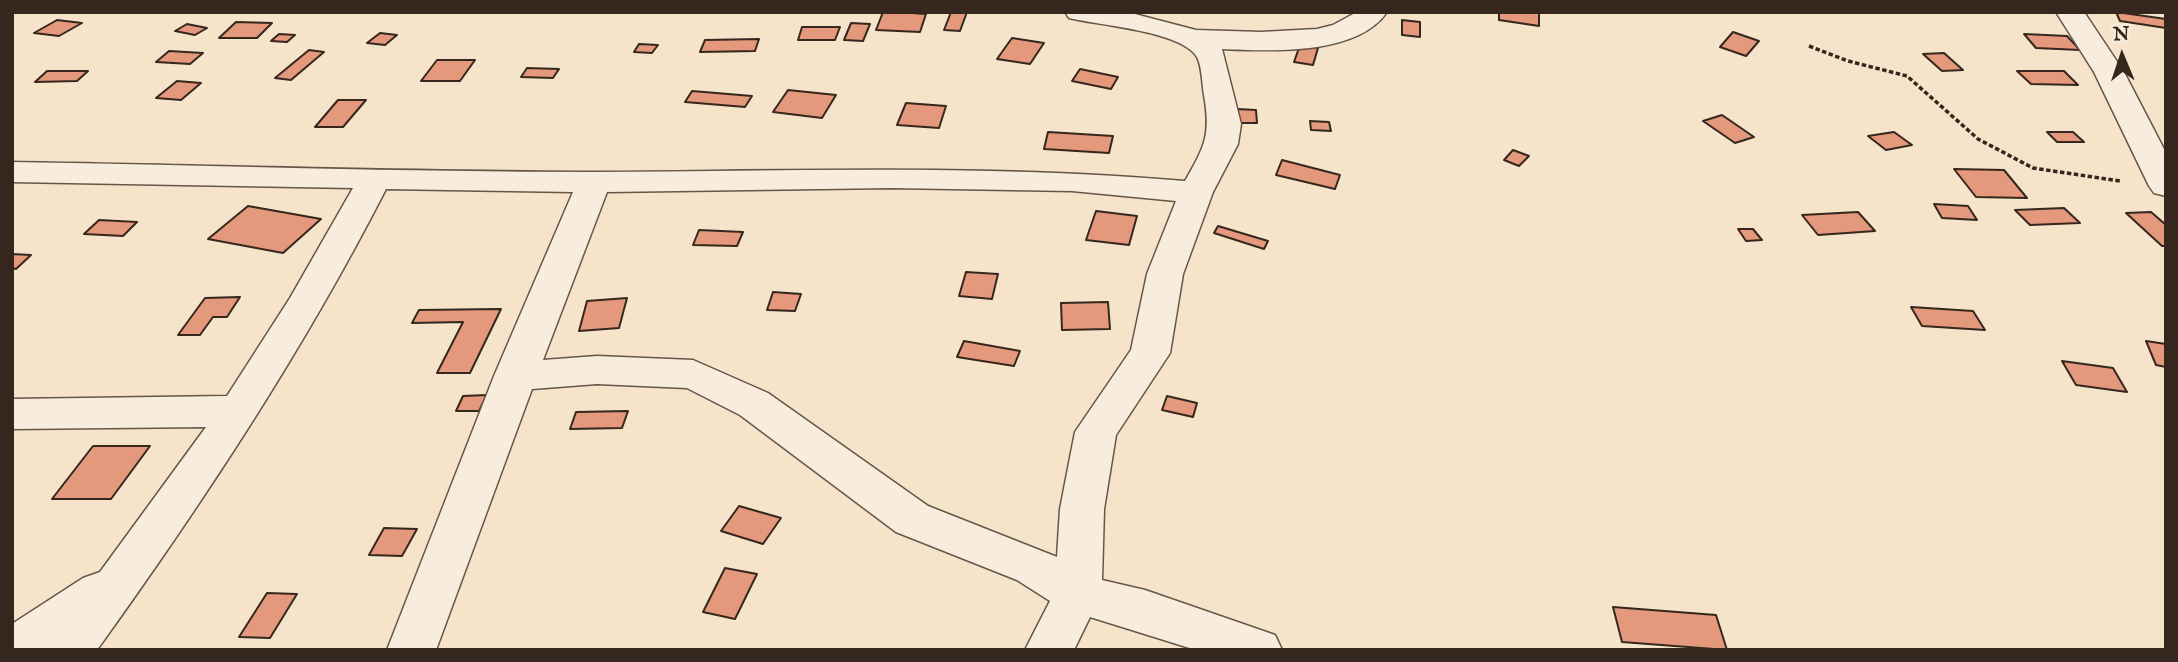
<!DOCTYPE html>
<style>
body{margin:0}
#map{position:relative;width:2178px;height:662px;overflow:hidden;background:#f5e4c9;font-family:"IM FELL English",serif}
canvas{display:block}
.frame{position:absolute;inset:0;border:14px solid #35271e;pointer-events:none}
.north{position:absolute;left:2087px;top:21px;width:70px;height:70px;-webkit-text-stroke:5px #f8eddc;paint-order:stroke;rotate:358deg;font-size:19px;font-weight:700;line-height:28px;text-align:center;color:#35271e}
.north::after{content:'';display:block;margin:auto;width:24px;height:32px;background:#35271e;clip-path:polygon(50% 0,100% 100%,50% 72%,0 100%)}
</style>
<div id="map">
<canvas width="2178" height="662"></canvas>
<div class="frame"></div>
<div class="north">N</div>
</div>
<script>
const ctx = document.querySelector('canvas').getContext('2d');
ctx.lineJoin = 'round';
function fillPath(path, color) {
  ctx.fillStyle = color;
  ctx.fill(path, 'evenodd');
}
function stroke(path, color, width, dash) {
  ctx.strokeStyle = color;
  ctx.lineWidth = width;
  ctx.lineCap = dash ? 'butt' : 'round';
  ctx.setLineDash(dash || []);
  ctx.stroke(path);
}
const building = new Path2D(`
 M883,12h14l29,2 -6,18 -44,-2z
 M951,12h16l-7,19 -16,-1z
 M1499,12h40v14l-40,-6z
 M2116,12l50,7v9l-46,-7z
 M57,20l25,3 -23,13 -25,-3z
 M1402,20l18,2v15l-18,-2z
 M236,22l36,1 -15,15h-38z
 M851,23l19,1 -7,17 -19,-1z
 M187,24l20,4 -12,7 -20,-4z
 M802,27h38l-5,13h-37z
 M1733,32l26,9 -13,15 -26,-9z
 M380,33l17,2 -12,10 -18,-2z
 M279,34l16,1 -8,7 -16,-1z
 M2024,34l43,2 13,14 -44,-2z
 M1012,38l32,5 -14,21 -33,-5z
 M759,39l-4,12 -55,1 5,-12z
 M639,44l19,1 -6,8 -18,-1z
 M1300,45l18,3 -5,17 -19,-3z
 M309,50l15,2 -33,28 -16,-2z
 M169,51l34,2 -13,11 -34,-2z
 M1944,53l19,17 -21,1 -19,-17z
 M437,60h38l-15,21h-39z
 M527,68l32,1 -6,9 -32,-1z
 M1080,69l38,8 -7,12 -39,-8z
 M47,71h41l-11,10 -42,1z
 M2017,71h47l14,14 -47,-1z
 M177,81l24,2 -20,17 -25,-2z
 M788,90l48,5 -14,23 -49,-6z
 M692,91l60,5 -7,11 -60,-5z
 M338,100h28l-23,27h-28z
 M906,103l40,3 -7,22 -42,-3z
 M1237,109l19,1 1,13h-19z
 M1722,115l32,22 -19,6 -32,-22z
 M1310,121l19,1 2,9 -20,-1z
 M1048,132l65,4 -4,17 -65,-4z
 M1894,132l18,13 -26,5 -18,-14z
 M2047,132h26l11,10h-27z
 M1513,150l16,6 -10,10 -15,-6z
 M1282,160l58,15 -5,14 -59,-14z
 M1954,169l50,1 23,28 -51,-1z
 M1934,204l34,2 9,14 -35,-2z
 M248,206l73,13 -38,34 -75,-14z
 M2064,208l16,15 -50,2 -15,-15z
 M1096,211l41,5 -8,29 -43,-5z
 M1858,212l17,19 -57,4 -16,-20z
 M2151,212l15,13v21h-4l-36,-33z
 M99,220l38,2 -14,14 -39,-2z
 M1218,226l50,15 -4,8 -50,-16z
 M1738,229h15l9,11 -16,1z
 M699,230l44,2 -6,14 -44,-1z
 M12,254l19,1 -15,14 -4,-1z
 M966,272l32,2 -6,25 -33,-3z
 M773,292l28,2 -6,17 -28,-1z
 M240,297l-13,20h-14l-13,18h-22l27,-37z
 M627,298l-8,30 -40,3 8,-30z
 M1108,302l2,27 -48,1 -1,-27z
 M1911,307l62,4 12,19 -63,-4z
 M501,309l-31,64h-33l26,-51 -51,1 7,-13z
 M964,341l56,10 -6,15 -57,-9z
 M2146,341l20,3v23l-10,-2z
 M2062,361l51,7 14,24 -51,-7z
 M487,395l-8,16h-23l7,-15z
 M1167,396l30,7 -4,14 -31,-7z
 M628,411l-6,17 -52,1 6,-17z
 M93,446h57l-39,53h-59z
 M739,506l42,12 -18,26 -42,-13z
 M384,528l33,1 -15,27 -33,-1z
 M725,568l32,6 -22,45 -32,-7z
 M267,593l30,1 -27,44 -31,-1z
 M1613,607l103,8 11,35 -105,-8z`);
const path = new Path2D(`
 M1809,46l39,15 59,15 71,63 55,29 87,13`);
const minor = new Path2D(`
 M1065,12h62l69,18 65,2 56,-3 16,-4 24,-13h30c-30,44 -117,39 -165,37l19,75 -3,20 -25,48 -30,82 -13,79 -54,82 -12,74 -2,71 43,10 130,45 7,15h-86l-106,-33 -16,33h-49l25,-49 -33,-21 -121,-48 -156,-117 -53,-27 -90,-4 -65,5 -96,261h-49l107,-274 79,-184 -187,-3c-83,162 -182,312 -289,461h-85v-26l71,-46 17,-6 106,-145 -194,2v-30l215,-3 63,-98 63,-110 -341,-6v-20c195,3 390,10 584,10 197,-1 393,-8 589,9 20,-35 26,-46 19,-86 -2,-11 -2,-29 -7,-38 -15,-26 -100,-32 -128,-39zM891,188l181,3 104,10 -29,73 -16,76 -56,82 -15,77 -3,48 -129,-51 -160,-113 -75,-33 -96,-4 -54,4 64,-168z
 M2056,12h28l40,60 42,81v43l-12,-3 -5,-7 -55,-114z`);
fillPath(building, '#e4987c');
stroke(building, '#35271e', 2);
stroke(minor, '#655649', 3);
stroke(path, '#35271e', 3.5, [4.5, 2.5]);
fillPath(minor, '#f8eddc');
</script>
